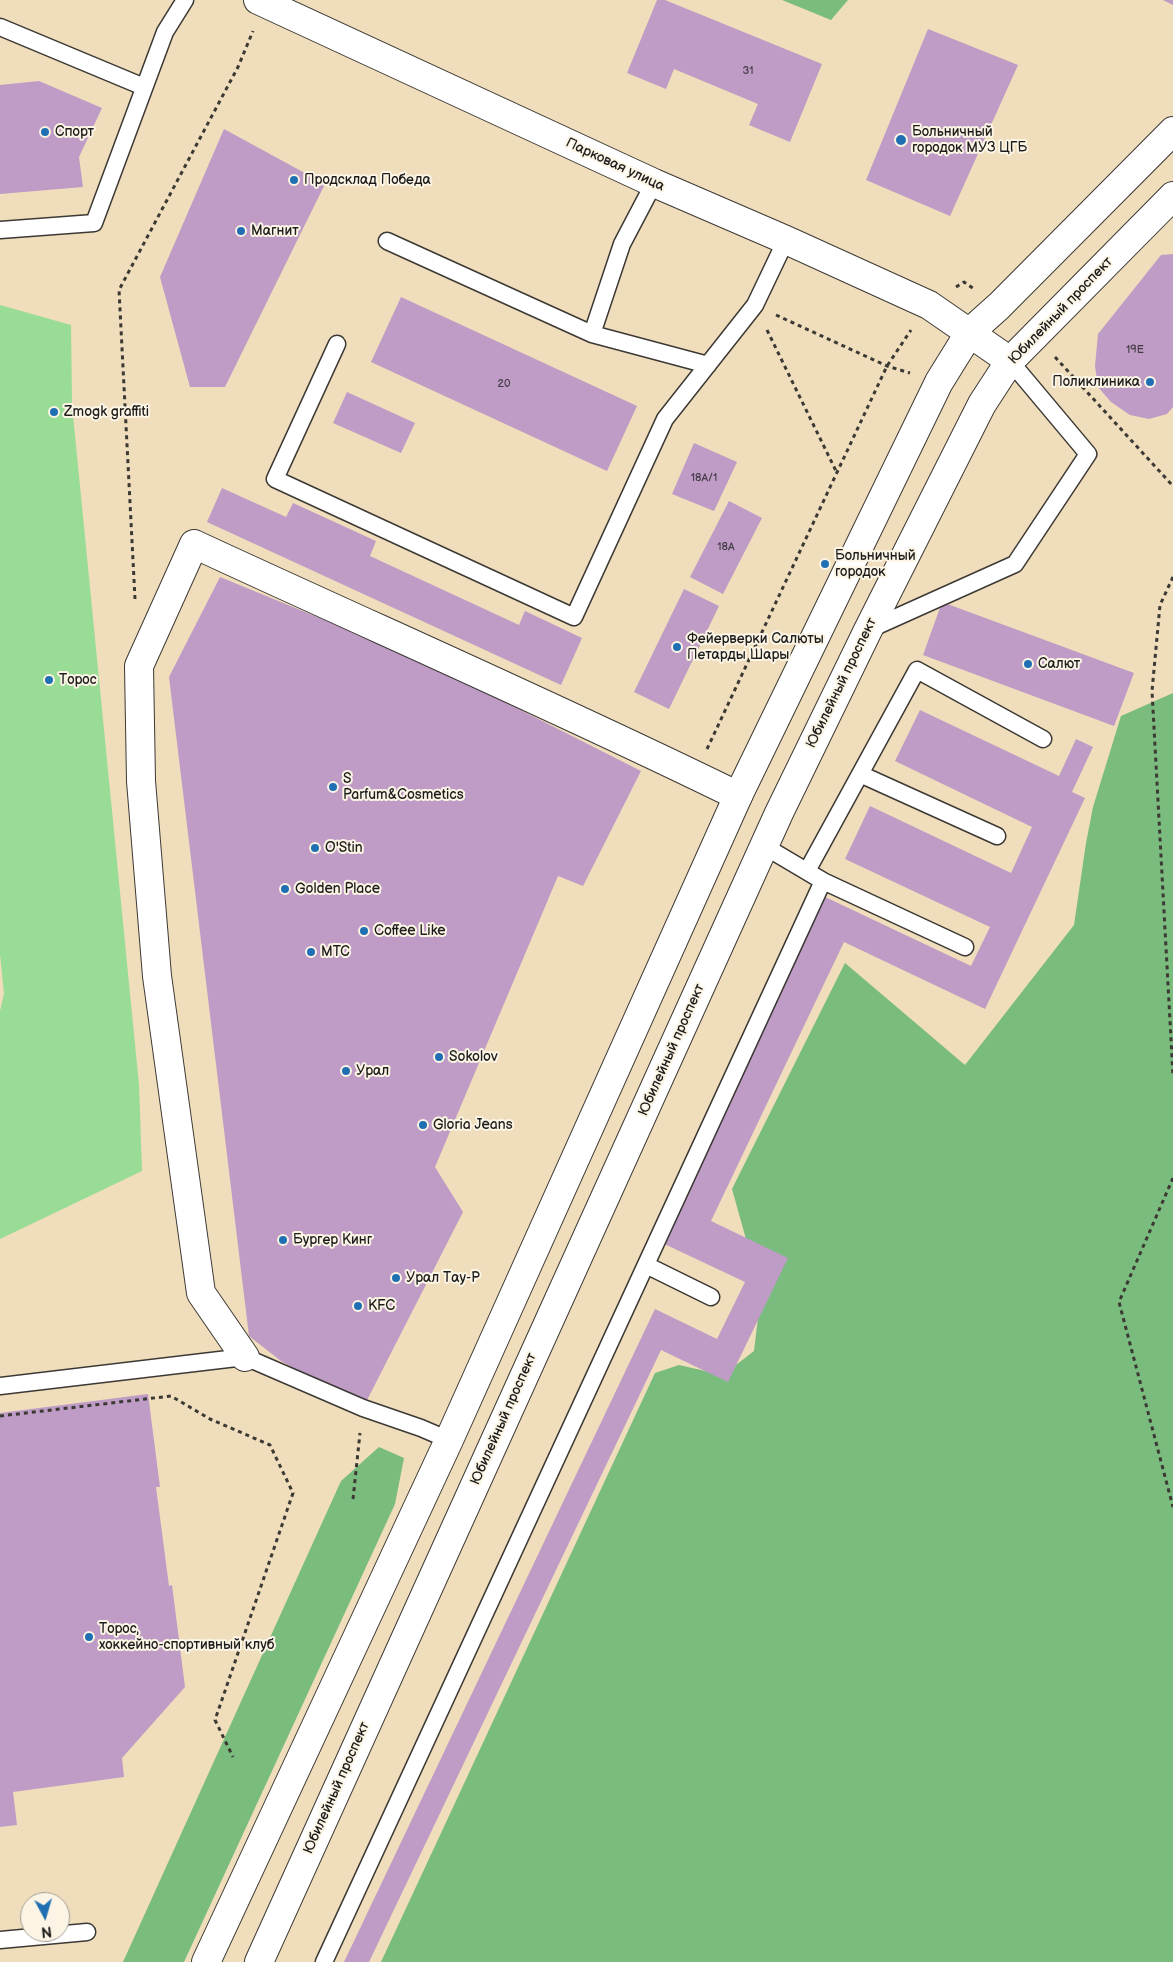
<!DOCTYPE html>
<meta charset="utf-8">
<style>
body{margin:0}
#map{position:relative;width:1173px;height:1962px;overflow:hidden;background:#efddbb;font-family:"Balsamiq Sans",sans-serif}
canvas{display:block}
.north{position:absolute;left:20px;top:1892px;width:50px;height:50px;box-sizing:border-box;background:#fcf5e5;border:1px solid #a29e95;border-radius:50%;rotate:174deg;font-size:14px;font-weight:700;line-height:20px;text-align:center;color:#1c1c1c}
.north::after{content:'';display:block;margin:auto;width:18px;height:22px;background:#1f6fb2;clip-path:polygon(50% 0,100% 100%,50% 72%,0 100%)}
</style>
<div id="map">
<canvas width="1173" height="1962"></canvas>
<div class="north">N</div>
</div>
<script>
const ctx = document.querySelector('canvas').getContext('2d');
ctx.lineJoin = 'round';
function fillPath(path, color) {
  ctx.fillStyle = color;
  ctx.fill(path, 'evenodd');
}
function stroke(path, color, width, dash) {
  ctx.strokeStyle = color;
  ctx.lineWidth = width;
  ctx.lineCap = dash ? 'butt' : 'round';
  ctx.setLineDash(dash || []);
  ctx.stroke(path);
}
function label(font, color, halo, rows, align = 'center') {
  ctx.font = font + ' "Balsamiq Sans",sans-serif';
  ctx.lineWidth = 4;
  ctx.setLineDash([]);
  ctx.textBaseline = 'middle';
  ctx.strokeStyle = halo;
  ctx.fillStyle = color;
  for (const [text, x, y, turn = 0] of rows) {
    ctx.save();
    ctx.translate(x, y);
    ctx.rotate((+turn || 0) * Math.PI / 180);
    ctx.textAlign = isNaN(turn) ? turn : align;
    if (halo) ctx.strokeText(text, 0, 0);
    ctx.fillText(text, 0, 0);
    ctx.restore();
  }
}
const green = new Path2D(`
 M0,305l71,20 1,80 67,680 3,86 -142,68v-228l4,-17 -4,-40z`);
const forest = new Path2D(`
 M782,0h66l-17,20z
 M1173,693v1269h-792l274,-589 24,-8 44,10 31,-24 7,-58 -29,-104 113,-226 120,102 109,-140 12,-82 7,-36 28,-91z
 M379,1447l25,11 -9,46 -211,458h-61l218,-481z`);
const building = new Path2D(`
 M657,0h8l157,64 -32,78 -41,-17 9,-21 -84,-35 -8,20 -39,-16z
 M1163,0h10v5z
 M928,29l90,36 -68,151 -84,-36z
 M39,81l63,27 -23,49 4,30 -83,7v-109z
 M224,129l101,55 -100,203h-35l-30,-110z
 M1173,254v153l-6,7 -18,5 -19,-4 -19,-13 -13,-15 -3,-21 3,-32 63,-79z
 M401,297l236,109 -30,65 -236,-109z
 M347,392l68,31 -14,30 -68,-30z
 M694,443l43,19 -23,49 -42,-17z
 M222,488l64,29 7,-14 83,38 -6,15 149,69 6,-14 57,27 -21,47 -354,-163z
 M729,501l33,17 -39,76 -33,-17z
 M220,577l202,83 219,111 -58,115 -25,-10 -123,291 28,45 -100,196 -82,-47 -32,-25 -80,-659z
 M684,589l35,17 -50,103 -35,-17z
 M942,602l192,71 -20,53 -191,-71z
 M920,710l139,66 17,-37 17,8 -21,45 13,6 -100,211 -141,-67 -133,279 77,37 -60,124 -67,-32 -292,612h-25l311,-653 62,30 28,-57 -87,-41 165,-345 148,70 19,-39 -145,-68 25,-53 141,67 21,-46 -137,-66z
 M148,1394l12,93h-4l13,99 3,-1 13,102 -63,71 2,19 -111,15 4,33 -17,2v-414z`);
const path = new Path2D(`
 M956,287l8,-5 10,7
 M776,315l111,51 23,7
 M767,330l70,143
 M1055,357l118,129
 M1173,577l-13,28 -8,86 21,385
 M135,599l-16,-309 119,-223 15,-36
 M707,749l180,-383 24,-36
 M1173,1178l-54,124 54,205
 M0,1416l171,-20 39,23 60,26 23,48 -78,227 18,37
 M353,1499l7,-66`);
const lane = new Path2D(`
 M0,27l144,60
 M654,183l-32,61 -30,90 116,31
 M0,230l94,-7 71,-191 20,-32
 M387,241l205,93
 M337,344l-62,135 299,138 91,-198 90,-114 31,-65
 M868,630l147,-66 73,-110 -78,-93
 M860,774l137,62
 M807,871l110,-201 126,69
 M823,881l142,66
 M646,1265l65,32
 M0,1386l245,-29 118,51 58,20 28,12
 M0,1940l87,-8
 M324,1962l499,-1081 -59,-35`);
const street = new Path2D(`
 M245,1357l-44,-64 -44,-317 -16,-195 -2,-115 55,-122c181,84 365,164 544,252`);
const secondary = new Path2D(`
 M258,0l396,183 132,57 143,65 81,56
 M206,1962l243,-522 289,-644 201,-414 31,-50 29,-26 174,-175
 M259,1962l520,-1149 89,-183 114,-226 28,-43 163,-165`);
const markers = [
 [45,132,5,"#1f6fb2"],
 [901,140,6,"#1f6fb2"],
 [294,180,5,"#1f6fb2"],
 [241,231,5,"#1f6fb2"],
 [1150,382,5,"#1f6fb2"],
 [54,412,5,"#1f6fb2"],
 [825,564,5,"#1f6fb2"],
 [677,647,5,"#1f6fb2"],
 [1028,664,5,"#1f6fb2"],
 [49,680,5,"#1f6fb2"],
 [333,787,5,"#1f6fb2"],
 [315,848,5,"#1f6fb2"],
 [285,889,5,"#1f6fb2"],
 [364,931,5,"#1f6fb2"],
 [311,952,5,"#1f6fb2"],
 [439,1057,5,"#1f6fb2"],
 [346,1071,5,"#1f6fb2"],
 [423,1125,5,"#1f6fb2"],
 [283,1240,5,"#1f6fb2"],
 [396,1278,5,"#1f6fb2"],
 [358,1306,5,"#1f6fb2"],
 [89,1637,5,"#1f6fb2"]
];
const numberNames = [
 ["31",748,71],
 ["19Е",1135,350],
 ["20",504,384],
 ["18А/1",704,478],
 ["18А",726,547]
];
const poiNames = [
 ["Спорт",55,132],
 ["Больничный",912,132],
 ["городок МУЗ ЦГБ",912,148],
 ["Продсклад Победа",304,180],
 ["Магнит",251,231],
 ["Поликлиника",1140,382,"right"],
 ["Zmogk graffiti",64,412],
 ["Больничный",835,556],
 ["городок",835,572],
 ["Фейерверки Салюты",687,639],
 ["Петарды Шары",687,655],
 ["Салют",1038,664],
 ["Торос",59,680],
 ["S",343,779],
 ["Parfum&Cosmetics",343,795],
 ["O'Stin",325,848],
 ["Golden Place",295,889],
 ["Coffee Like",374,931],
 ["МТС",321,952],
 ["Sokolov",449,1057],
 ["Урал",356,1071],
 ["Gloria Jeans",433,1125],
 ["Бургер Кинг",293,1240],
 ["Урал Тау-Р",406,1278],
 ["KFC",368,1306],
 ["Торос,",99,1629],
 ["хоккейно-спортивный клуб",99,1645]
];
const streetNames = [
 ["Парковая улица",615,165,25],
 ["Юбилейный проспект",1061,311,-46],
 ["Юбилейный проспект",842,683,-64],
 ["Юбилейный проспект",672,1050,-66],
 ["Юбилейный проспект",504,1419,-66],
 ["Юбилейный проспект",337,1788,-66]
];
fillPath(green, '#98dc95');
fillPath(forest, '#7abc7e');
fillPath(building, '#be9cc6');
stroke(lane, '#3c3934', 19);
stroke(street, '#3c3934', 30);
stroke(secondary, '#3c3934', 30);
stroke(path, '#3c3934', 3, [4, 4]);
stroke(lane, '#fff', 16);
stroke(street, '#fff', 28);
stroke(secondary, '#fff', 28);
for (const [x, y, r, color] of markers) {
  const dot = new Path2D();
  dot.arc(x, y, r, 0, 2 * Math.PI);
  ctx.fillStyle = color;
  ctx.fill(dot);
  stroke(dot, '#fcf5e5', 2);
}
label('11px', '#443c46', null, numberNames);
label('14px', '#1c1c1c', '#fcf5e5', poiNames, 'left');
label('14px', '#1c1c1c', '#fcf5e5', streetNames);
</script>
